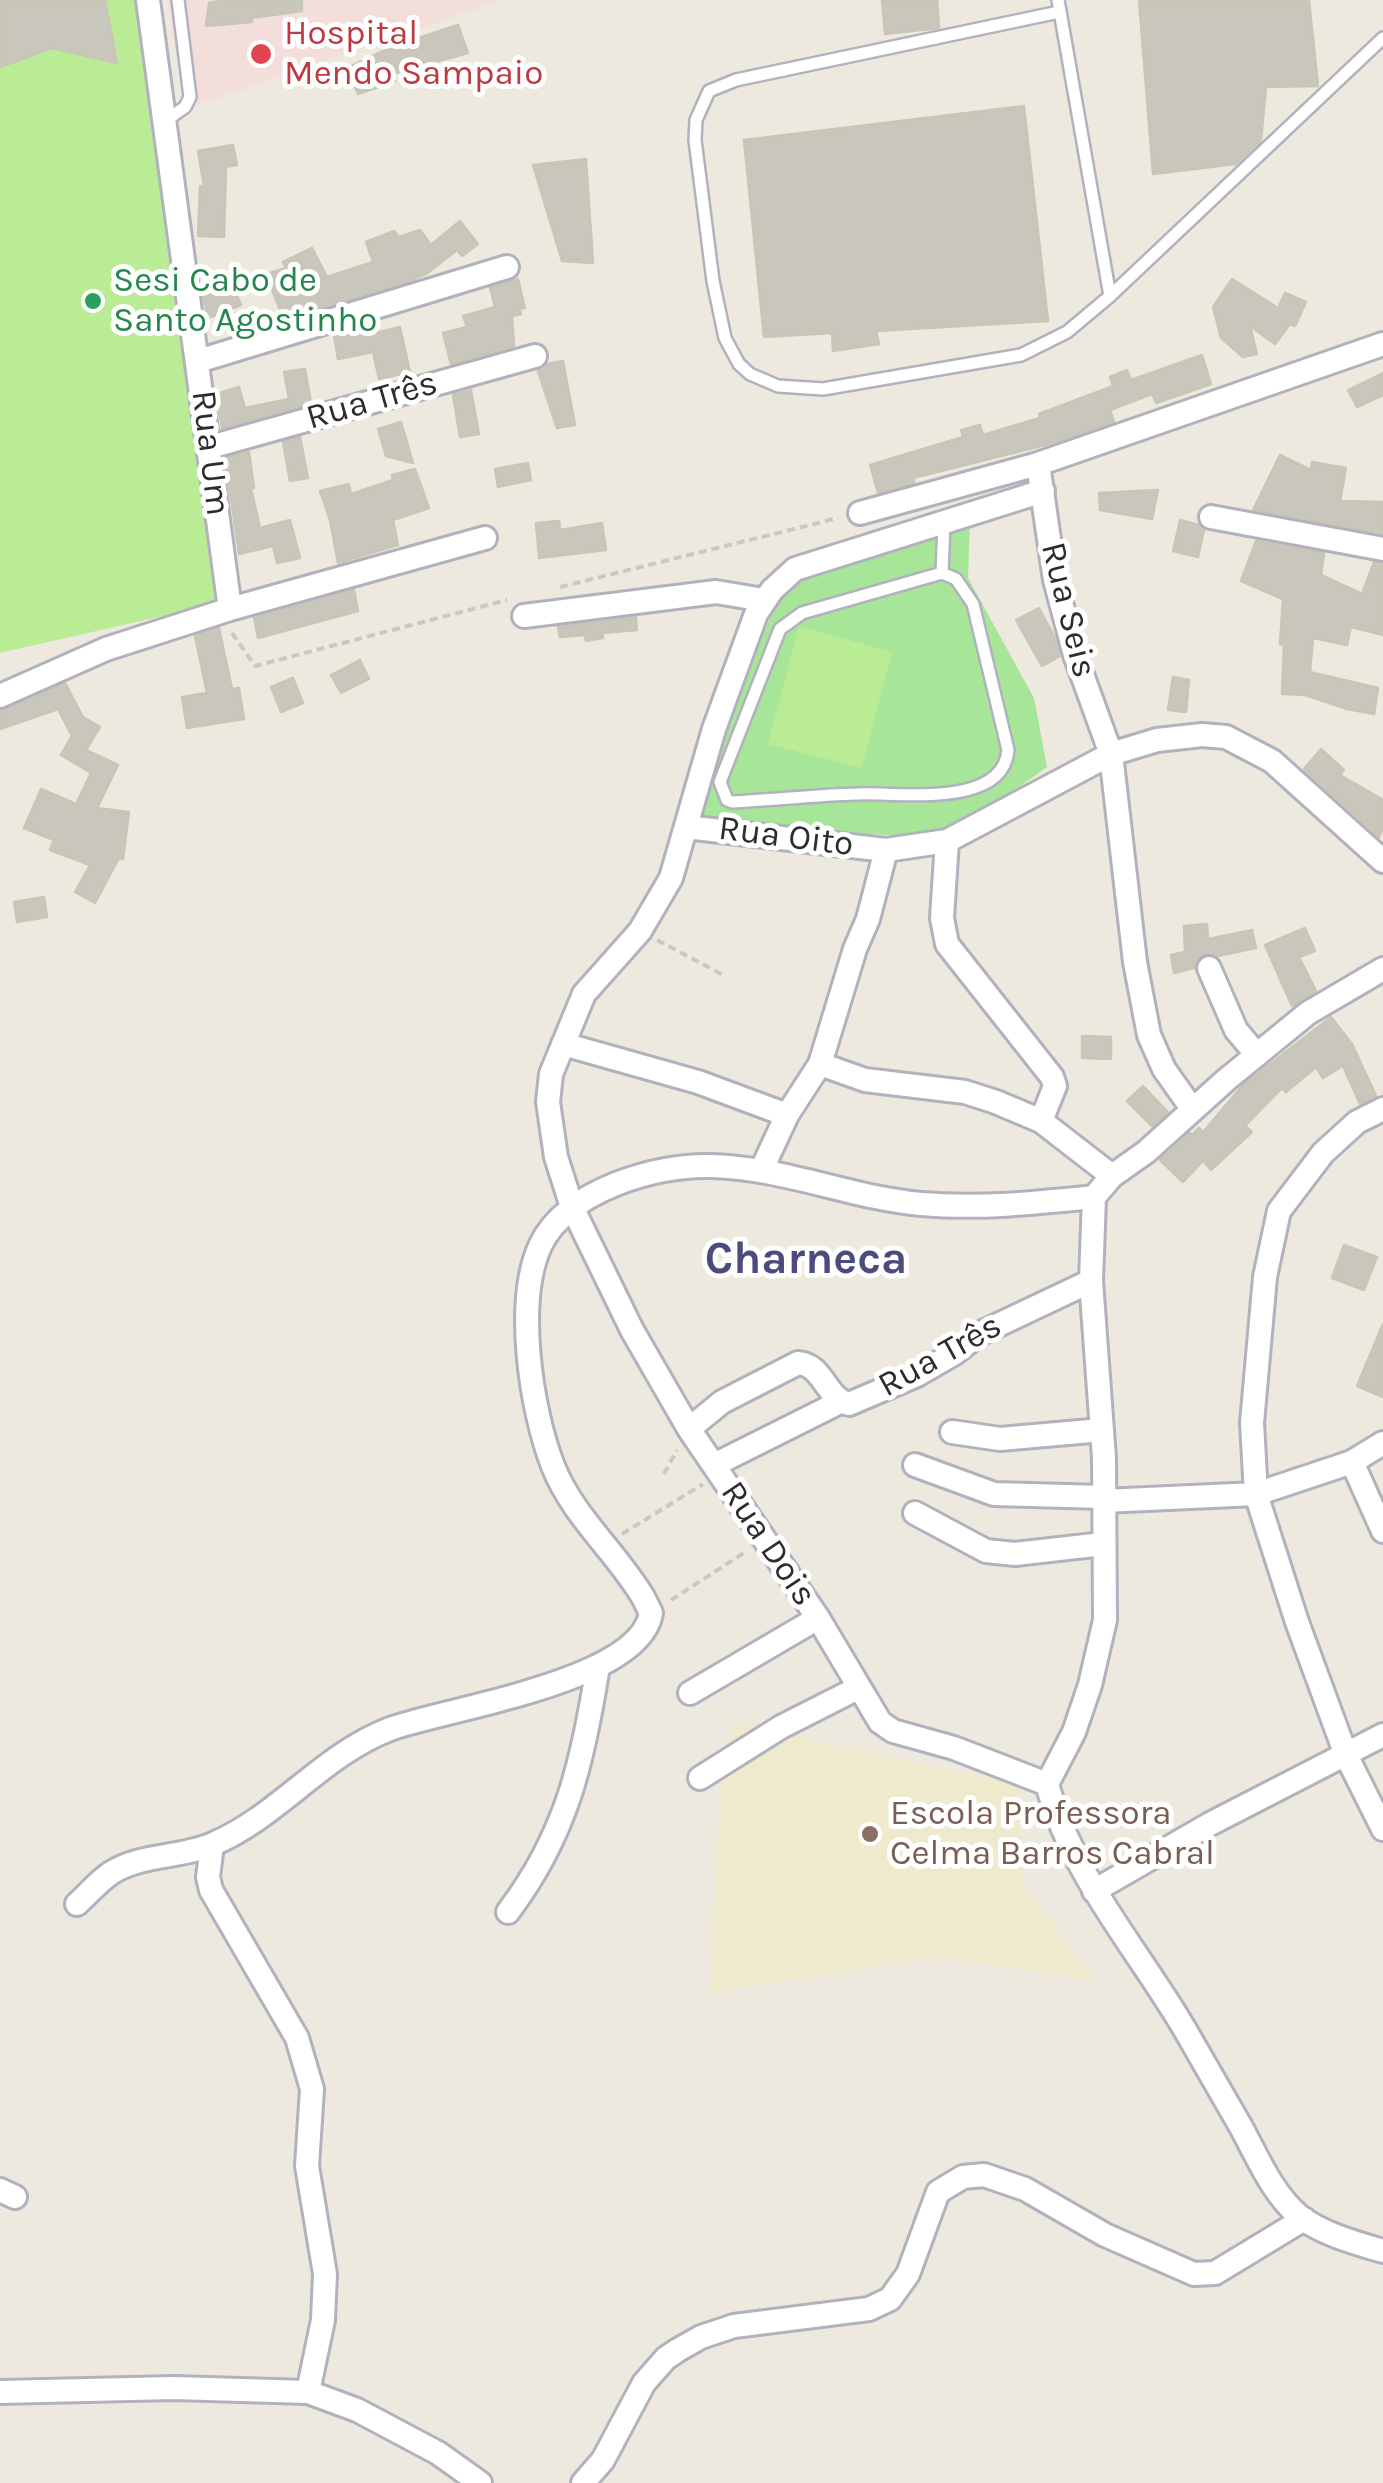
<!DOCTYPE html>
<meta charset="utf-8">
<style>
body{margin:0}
canvas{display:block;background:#ede9de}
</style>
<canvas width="1383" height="2483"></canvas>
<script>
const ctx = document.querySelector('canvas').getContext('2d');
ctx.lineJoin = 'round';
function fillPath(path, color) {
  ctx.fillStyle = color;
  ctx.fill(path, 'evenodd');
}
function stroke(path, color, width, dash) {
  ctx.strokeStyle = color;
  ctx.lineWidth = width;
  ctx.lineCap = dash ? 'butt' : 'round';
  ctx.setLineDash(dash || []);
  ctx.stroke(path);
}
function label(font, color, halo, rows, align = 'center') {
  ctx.font = font + ' Karla,sans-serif';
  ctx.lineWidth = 10;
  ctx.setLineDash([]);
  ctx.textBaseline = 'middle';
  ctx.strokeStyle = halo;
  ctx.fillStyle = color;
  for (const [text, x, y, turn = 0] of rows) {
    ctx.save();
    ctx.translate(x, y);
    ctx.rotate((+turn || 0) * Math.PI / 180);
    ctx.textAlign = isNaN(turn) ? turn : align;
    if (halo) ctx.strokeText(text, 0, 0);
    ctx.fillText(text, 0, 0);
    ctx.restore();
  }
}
const education = new Path2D(`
 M731,1723l289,62 1,95 74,101 -158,-24 -227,36 11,-206z`);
const medical = new Path2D(`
 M167,0h336l-317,109z`);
const green = new Path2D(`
 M970,518l-2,60 66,120 13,69 -94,68 -31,2 -229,-13c25,-90 57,-171 102,-254z`);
const pitch = new Path2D(`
 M0,0h146l78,602 -224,51z
 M799,626l93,26 -30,116 -94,-24z`);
const building = new Path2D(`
 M0,0h105l12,63 -65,-15 -52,19z
 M226,0h76v11l-51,7 1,4 -46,4 3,-23z
 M882,0h55l2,28 -54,6z
 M1139,0h170l9,86 -52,1 -5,54 -25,23 -83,10z
 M458,25l10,28 -76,21 3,7 -37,13 -11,-26 47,-22z
 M1024,106l24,215 -172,10 3,13 -46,7 -1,-18 -68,4 -20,-197z
 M233,145l4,20 -11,2 -2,70 -26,-1 2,-50h4l-6,-35z
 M586,159l7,104 -31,-2 -29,-96z
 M460,221l18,23 -16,12 -5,-6 -31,24 -19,8 -99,30 -3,-6 -23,9 -16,-41 20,-6 -3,-6 29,-14 15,29 46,-15 -7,-20 28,-11 5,6 21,-7 11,15z
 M518,279l7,29 -6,1 2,5 -9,2 2,30 -63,18 -8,-31 24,-6 -4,-11 32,-9 -5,-19z
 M1232,279l46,29 7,-15 21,9 -11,24 -5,-2 -15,20 -25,-18 7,28 -14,3 -22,-19 -8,-31z
 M233,285l8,20 -33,13 -5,-21z
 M366,326l1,9 33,-8 10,45 -31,7 -6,-27 -35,7 -4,-24z
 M1202,355l9,29 -55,19 -4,-9 -42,16 4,12 -65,22 -136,34 1,5 -36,10 -8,-28 93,-28 -2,-7 19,-5 3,10 57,-17 -1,-4 74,-28 -3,-9 17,-7 4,10z
 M563,361l12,64 -18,3 -19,-57 9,-7z
 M305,369l6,34 -89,25 -6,-34 23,-7 6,21 44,-9 -5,-27z
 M1383,373v22l-26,12 -9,-17z
 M471,390l8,44 -19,3 -7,-42z
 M401,422l12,41 -27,-7 -8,-27z
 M300,437l8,41 -18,3 -7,-39z
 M249,452l5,36h-3l9,40 30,-8 10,38 -23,5 -4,-17 -34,8 -14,-96z
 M1280,455l31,15 1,-8 34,6 -6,33 43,1v32l-130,-24z
 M528,463l3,17 -33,7 -3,-18z
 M415,469l14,39 -36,12 5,25 -60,18 -8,-43 -10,-29 29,-7 2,10 42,-14 -1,-5z
 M1158,490l-6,29 -52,-9 -1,-17z
 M1180,520l19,5 5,5 -6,27 -25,-6z
 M559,521l1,9 42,-7 4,27 -67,8 -3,-35z
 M1256,541l68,12 -3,22 41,19 12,-32 9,2v71l-32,-8 -4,18 -34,-7 -3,34 68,16 -4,26 -27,-5 -42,-14 -23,-1 2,-49 -4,-1 3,-45 -42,-18z
 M354,590l4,21 -100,27 -4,-20z
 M1039,608l15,28 6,20 -18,10 -26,-46z
 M636,617l1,13 -35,3 1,5 -17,3 -1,-6 -25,2 -2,-10z
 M219,628l13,61 7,-1 5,31 -57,9 -5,-31 25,-4 -12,-57z
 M360,660l9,19 -28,14 -10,-18z
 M1173,677l16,3 -3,32 -18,-2z
 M293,678l10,25 -22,9 -10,-25z
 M65,683l18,34 17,10 -14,23 32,15 -21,43 32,4 -6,47 -4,-1 -24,45 -20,-11 15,-27 -40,-15 4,-10 -30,-12 17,-39 35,15 15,-31 -30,-18 11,-19 -14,-27 -58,20v-18z
 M1321,749l23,21 -4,5 43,25v28l-4,9 -75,-68z
 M44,897l3,20 -30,5 -3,-20z
 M1207,924l1,15 44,-9 4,18 -38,8 -14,-2 -9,7 -1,7 -20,5 -3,-18 14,-3 -1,-26z
 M1305,928l10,23 -16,6 17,34 -24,15 -27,-61z
 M1331,1017l21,27 24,52 -16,8 -17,-38 -20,12 -7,-11 -30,25 -4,-4 -37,38 7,6 -41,38 -8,-9 -20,21 -23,-22 30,-27 2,2 7,-7 4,4 40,-47z
 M1082,1036l29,1v22l-29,-1z
 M1143,1086l25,26 -16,14 -25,-25z
 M1344,1245l33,12 -13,33 -32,-12z
 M1383,1324v73l-26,-11z`);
const path = new Path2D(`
 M560,587l278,-69
 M232,633l23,33 252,-66
 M657,940l68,36
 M664,1474l13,-24
 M622,1534l81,-50
 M671,1600l76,-49`);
const service = new Path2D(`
 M1058,0l52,296
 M1059,12l-323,68 -27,11 -13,29 -1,20 18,141 12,57 14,26 11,10 28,12 45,3 198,-34 46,-23 43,-36 273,-258
 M164,122l21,-15 5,-10 -12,-97
 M942,573l14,6 17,25 35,146c-5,59 -110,42 -151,44 -41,1 -83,6 -125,8l-5,-2 -7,-18 60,-153 22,-16z
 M942,573l2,-50`);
const minor = new Path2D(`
 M148,0l82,609
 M198,361l309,-94
 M210,447l325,-91
 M1038,464l17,116 20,75 36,99 24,208 14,73 15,34 29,41
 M1043,491l-248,78 -23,21 -16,24 -42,115 -43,149 -31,53 -56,63 -33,80 -3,28 8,55 16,50 60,123 57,99 129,189 62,104 13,9 61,17 93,36
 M860,513l178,-49 345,-120
 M1211,517l172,32
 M524,616l192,-24 48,8
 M0,696l106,-47 124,-40 255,-71
 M686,827l200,23 61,-9 164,-87 46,-14 45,-5 24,2 46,24 111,100
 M947,841l-5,77 5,26 105,133 3,9 -14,35
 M1209,968l27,62 21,25
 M1383,969l-75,44 -82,67 -80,72 -34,24 -18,21 -3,84 13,177 1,162 -15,65 -16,47 -27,52c26,93 89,163 137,244 19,33 38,66 57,99 17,31 31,66 58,89 23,18 57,27 84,35
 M563,1044l135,38 89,33
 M820,1064l45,16 100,12 31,10 45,19 71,55
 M1383,1109l-26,13 -34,31 -44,58 -14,66 -13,146 4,71 41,128 49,133 37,74
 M761,1171l26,-56 33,-51 35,-115 13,-30 18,-69
 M689,1429l33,-27 76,-39c26,2 27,35 51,41l68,-29 38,-22 24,-19 112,-53
 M952,1432l48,7 102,-9
 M1352,1462l31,69
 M714,1465l126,-63
 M915,1465l79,29 109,3
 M1103,1501l153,-7 96,-32 31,-19
 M915,1513l71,38 29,3 88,-10
 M690,1693l128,-75
 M700,1778l81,-51 77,-39
 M212,1845l-4,32 3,13 86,148 15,51 -5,77 18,108 -2,46 -15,72
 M1094,1891l116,-67 173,-89
 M77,1904c11,-10 22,-23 34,-31 29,-19 70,-15 102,-29 66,-28 109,-89 177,-115 57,-21 250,-47 261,-116l-8,-16c-27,-45 -71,-82 -90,-131 -22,-56 -39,-166 -12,-222 27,-54 116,-80 171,-78 73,2 140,32 209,38 58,5 115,-1 173,-7
 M508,1912c59,-78 75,-151 90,-246
 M0,2190l15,7
 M0,2392l174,-4 134,4 49,18 81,43 42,30
 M583,2483l20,-23 41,-77 22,-25 12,-8 23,-13 33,-11 135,-17 21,-10 18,-25 30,-82 25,-15 21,-2 41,14 80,46 89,39 21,-1 89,-54`);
const markers = [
 [261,54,12,"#e0444e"],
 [93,301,10,"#2e9e5b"],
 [870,1834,10,"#8d6e63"]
];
const healthNames = [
 ["Hospital",284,34],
 ["Mendo Sampaio",284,74]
];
const leisureNames = [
 ["Sesi Cabo de",113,281],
 ["Santo Agostinho",113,321]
];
const streetNames = [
 ["Rua Três",372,401,-16],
 ["Rua Um",210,453,83],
 ["Rua Seis",1068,610,76],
 ["Rua Oito",786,837,7],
 ["Rua Três",940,1356,-29],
 ["Rua Dois",768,1544,56]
];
const educationNames = [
 ["Escola Professora",890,1814],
 ["Celma Barros Cabral",890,1854]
];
const districtNames = [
 ["Charneca",806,1260]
];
fillPath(education, '#efe9cd');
fillPath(medical, '#f4dedb');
fillPath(green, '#a7e599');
fillPath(pitch, '#baec95');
fillPath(building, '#c9c7bc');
stroke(building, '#c9c5b7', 2.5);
stroke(service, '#b2b2bf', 16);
stroke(minor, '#b2b2bf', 28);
stroke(path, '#c8c8c8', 4, [8, 5]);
stroke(service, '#fff', 11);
stroke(minor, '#fff', 22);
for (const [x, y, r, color] of markers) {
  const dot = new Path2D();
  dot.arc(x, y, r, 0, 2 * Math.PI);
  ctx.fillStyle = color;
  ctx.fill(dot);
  stroke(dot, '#fff', 4);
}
label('35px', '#be3a42', '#fff', healthNames, 'left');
label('35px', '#27864d', '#fff', leisureNames, 'left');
label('35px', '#2c2c2c', '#fff', streetNames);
label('35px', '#785e54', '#fff', educationNames, 'left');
label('bold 45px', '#4b4c7d', '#fff', districtNames);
</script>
